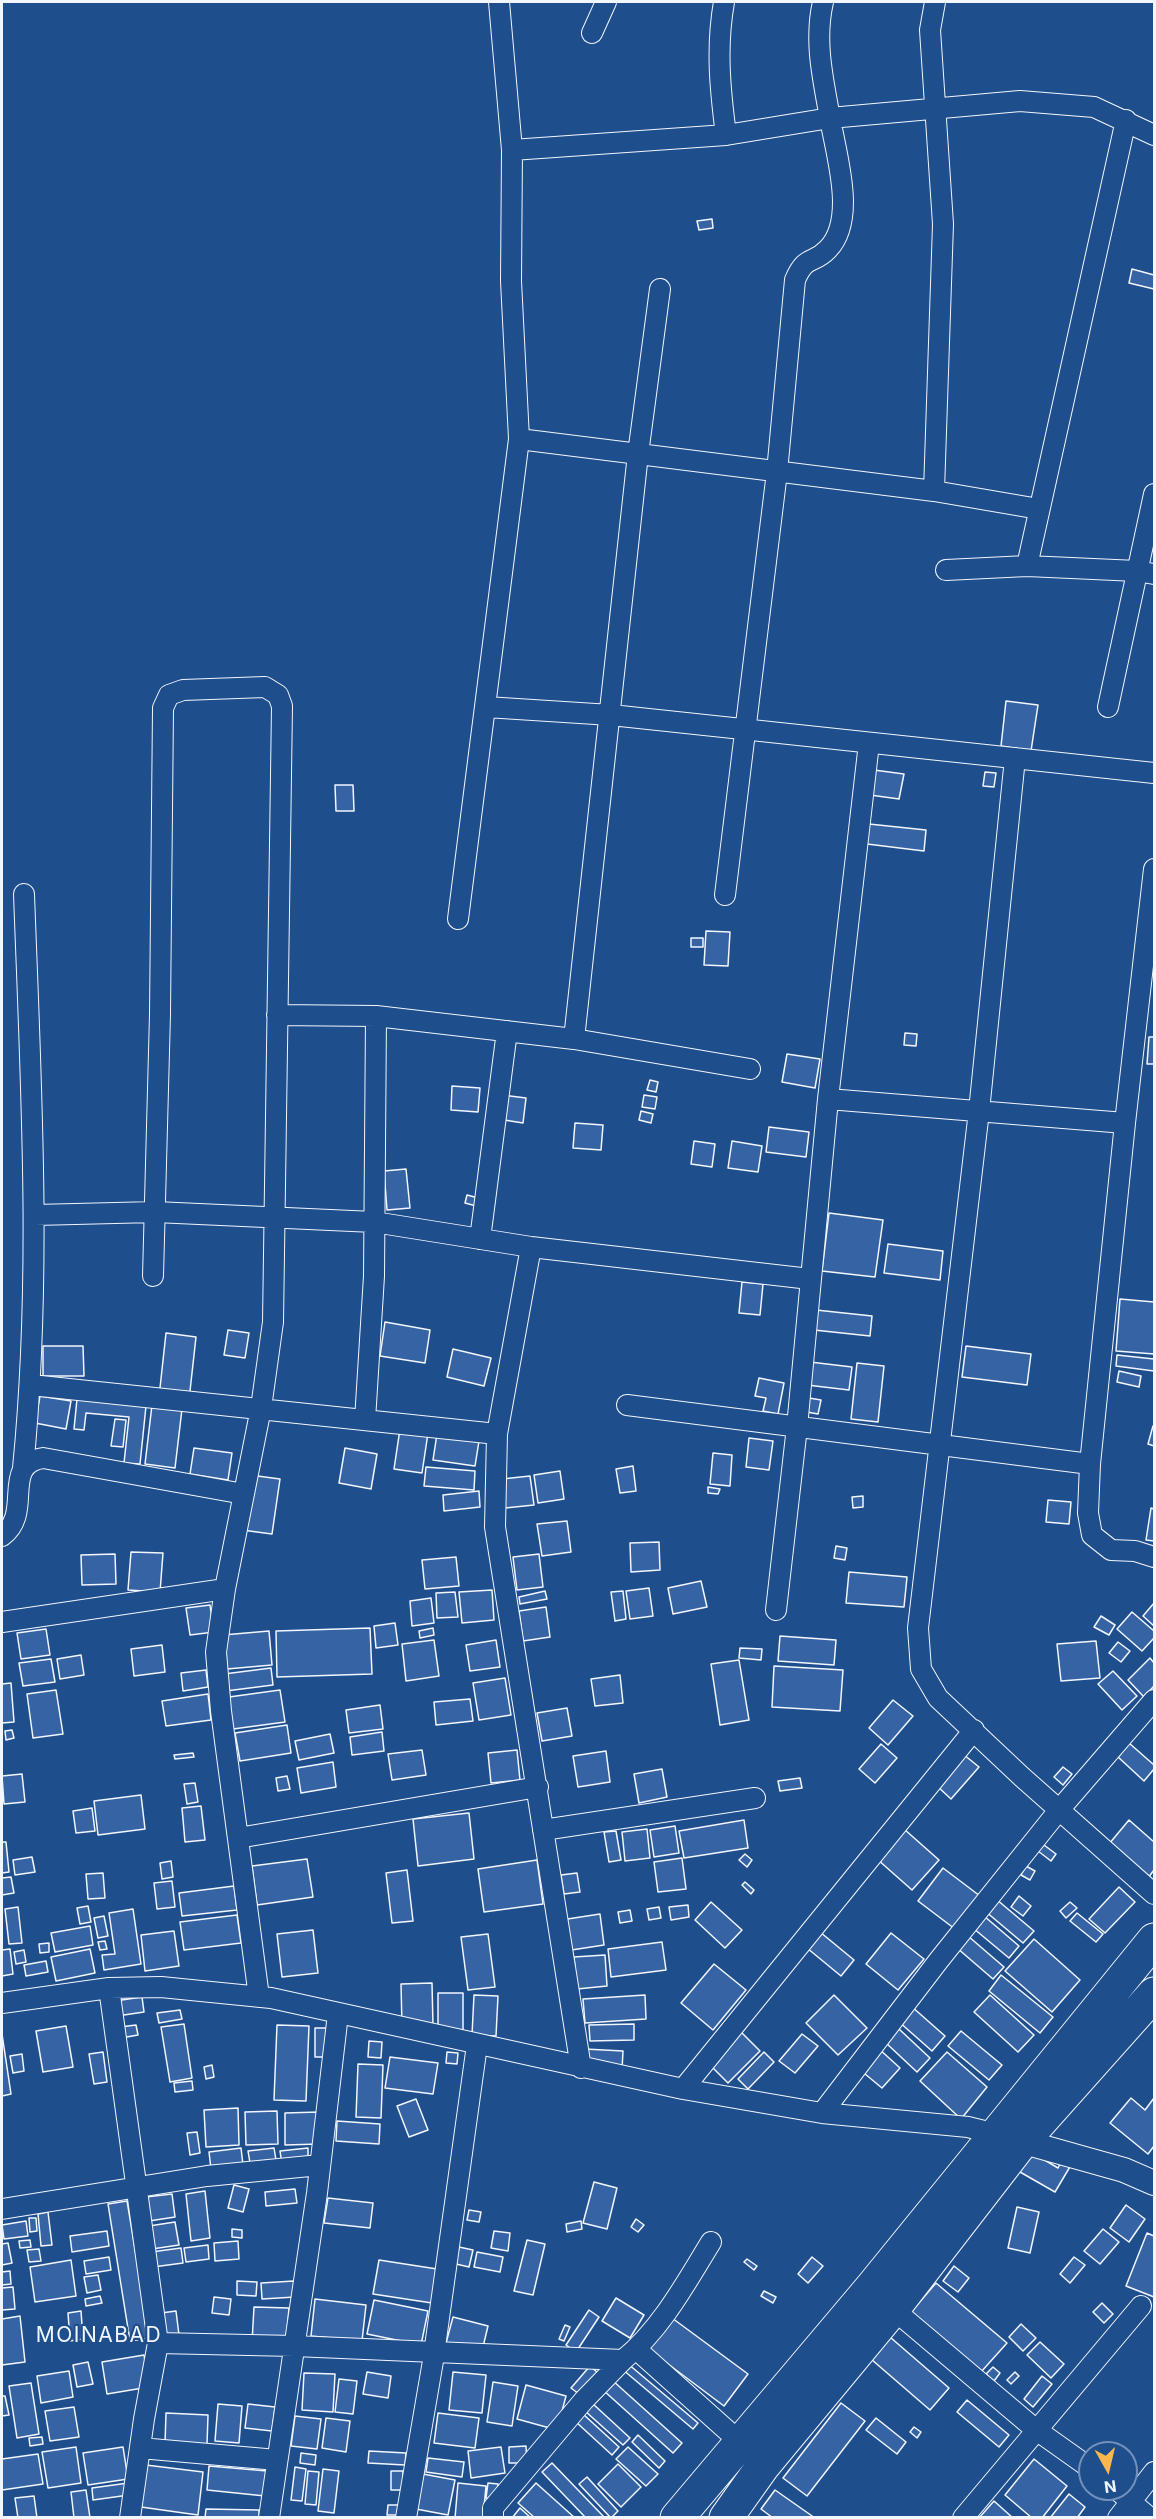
<!DOCTYPE html>
<style>
body{margin:0}
#map{position:relative;width:1156px;height:2519px;overflow:hidden;background:#1f4e8c;font-family:Inter,sans-serif}
canvas{display:block}
.frame{position:absolute;inset:0;border:3px solid #f2f6ff;pointer-events:none}
.north{position:absolute;left:1078px;top:2441px;width:60px;height:60px;box-sizing:border-box;background:#1f4e8c;border:2px solid #7391ba;border-radius:50%;rotate:172deg;font-size:16px;font-weight:700;line-height:24px;text-align:center;color:#f2f6ff}
.north::after{content:'';display:block;margin:auto;width:21px;height:27px;background:#ffb74d;clip-path:polygon(50% 0,100% 100%,50% 72%,0 100%)}
</style>
<div id="map">
<canvas width="1156" height="2519"></canvas>
<div class="frame"></div>
<div class="north">N</div>
</div>
<script>
const ctx = document.querySelector('canvas').getContext('2d');
ctx.lineJoin = 'round';
function fillPath(path, color) {
  ctx.fillStyle = color;
  ctx.fill(path, 'evenodd');
}
function stroke(path, color, width, dash) {
  ctx.strokeStyle = color;
  ctx.lineWidth = width;
  ctx.lineCap = dash ? 'butt' : 'round';
  ctx.setLineDash(dash || []);
  ctx.stroke(path);
}
function label(font, color, halo, rows, align = 'center') {
  ctx.font = font + ' Inter,sans-serif';
  ctx.lineWidth = 4.5;
  ctx.setLineDash([]);
  ctx.textBaseline = 'middle';
  ctx.strokeStyle = halo;
  ctx.fillStyle = color;
  for (const [text, x, y, turn = 0] of rows) {
    ctx.save();
    ctx.translate(x, y);
    ctx.rotate((+turn || 0) * Math.PI / 180);
    ctx.textAlign = isNaN(turn) ? turn : align;
    if (halo) ctx.strokeText(text, 0, 0);
    ctx.fillText(text, 0, 0);
    ctx.restore();
  }
}
const building = new Path2D(`
 M712,219l1,9 -14,2 -2,-9z
 M1132,269l22,6v14l-25,-6z
 M1006,701l32,4 -7,46 -30,-5z
 M874,770l30,4 -5,25 -29,-4z
 M985,772l11,1 -2,14 -11,-1z
 M335,785h18l1,26h-18z
 M869,824l57,6 -2,21 -57,-7z
 M706,931l24,1 -2,34 -24,-1z
 M691,938h12v9h-12z
 M905,1033l12,1 -1,12 -12,-1z
 M1149,1037h5v27h-7z
 M787,1054l33,5 -5,29 -33,-6z
 M650,1080l8,2 -2,10 -9,-2z
 M452,1086l28,2 -2,24 -27,-2z
 M502,1095l24,3 -3,25 -25,-4z
 M644,1095l13,2 -2,12 -13,-2z
 M641,1111l12,3 -2,9 -12,-3z
 M575,1123l28,2 -2,25 -28,-2z
 M769,1127l40,5 -3,25 -40,-5z
 M694,1141l21,3 -3,23 -21,-3z
 M732,1141l30,5 -4,26 -30,-4z
 M406,1169l4,39 -23,2 -3,-39z
 M467,1195l15,4 -2,8 -15,-4z
 M829,1213l54,7 -8,57 -53,-6z
 M888,1244l55,7 -3,29 -56,-7z
 M742,1282l21,2 -3,31 -21,-2z
 M1120,1299l34,3v52l-38,-3z
 M816,1310l56,6 -2,20 -56,-6z
 M385,1322l45,8 -5,33 -45,-7z
 M228,1330l21,3 -4,25 -21,-3z
 M166,1333l30,4 -7,63 -30,-3z
 M43,1346h40l1,30h-41z
 M966,1346l65,8 -4,31 -65,-8z
 M453,1349l38,9 -7,28 -37,-9z
 M1117,1355l37,4v12l-38,-5z
 M810,1362l42,5 -3,23 -42,-5z
 M857,1363l27,3 -6,56 -27,-3z
 M1119,1371l22,5 -2,11 -22,-5z
 M759,1378l25,5 -6,31 -15,-3 3,-13 -11,-2z
 M40,1396l31,5 -5,28 -31,-6z
 M803,1397l18,3 -3,14 -17,-3z
 M77,1399l69,7 -6,58 -16,-1 5,-46 -43,-4 -2,17 -10,-1z
 M152,1405l30,4 -7,59 -30,-4z
 M115,1419l11,1 -3,27 -12,-1z
 M1153,1426h1v20l-6,-2z
 M400,1429l28,4 -6,40 -28,-4z
 M437,1434l42,7 -4,25 -42,-6z
 M749,1438l24,3 -4,29 -23,-3z
 M194,1448l38,5 -4,27 -38,-6z
 M345,1448l32,6 -6,35 -32,-6z
 M713,1453l19,2 -2,31 -20,-2z
 M633,1466l3,25 -16,2 -4,-24z
 M426,1467l49,4 -1,19 -50,-4z
 M560,1471l4,28 -26,4 -4,-28z
 M250,1475l30,4 -8,55 -30,-4z
 M530,1476l4,29 -29,3 -3,-29z
 M708,1487l12,2 -2,5 -10,-1z
 M479,1491l1,16 -36,4 -1,-16z
 M863,1496v11l-10,1 -1,-11z
 M1048,1500l23,2 -2,22 -23,-2z
 M1151,1508l3,1v32l-8,-1z
 M567,1521l4,31 -29,4 -5,-32z
 M659,1542l1,28 -29,2 -1,-29z
 M836,1546l11,2 -2,12 -11,-2z
 M131,1552l32,1 -3,39 -32,-2z
 M115,1554l1,30 -34,1 -1,-30z
 M539,1554l4,33 -26,3 -4,-33z
 M456,1557l3,29 -34,3 -3,-29z
 M849,1572l58,5 -3,30 -58,-4z
 M701,1581l6,26 -34,7 -5,-26z
 M649,1588l4,28 -23,3 -4,-28z
 M492,1590l2,30 -32,3 -3,-31z
 M545,1591l2,8 -27,5 -1,-7z
 M623,1591l3,28 -11,2 -4,-29z
 M455,1592l3,25 -21,1 -1,-25z
 M431,1598l3,25 -22,3 -2,-25z
 M1154,1603v23l-11,-10z
 M210,1605l4,27 -24,3 -4,-27z
 M546,1607l4,30 -27,4 -4,-30z
 M1132,1612l22,19v7l-12,13 -25,-22z
 M1101,1616l14,9 -6,10 -15,-8z
 M395,1623l3,22 -22,3 -2,-22z
 M370,1628l2,46 -95,3 -1,-46z
 M433,1628l1,7 -14,3 -1,-7z
 M46,1629l4,26 -29,4 -4,-26z
 M269,1631l3,34 -45,4 -4,-34z
 M780,1636l56,4 -2,25 -56,-4z
 M434,1640l5,36 -33,5 -4,-37z
 M496,1640l4,27 -30,4 -4,-26z
 M1096,1641l4,37 -39,3 -4,-37z
 M1118,1642l12,9 -9,11 -12,-9z
 M162,1645l3,27 -31,4 -3,-27z
 M740,1648l22,1 -1,11 -22,-2z
 M81,1655l3,20 -24,4 -3,-20z
 M1150,1658l4,5v23l-10,11 -16,-17z
 M51,1659l4,23 -32,4 -4,-23z
 M739,1660l10,60 -29,5 -9,-61z
 M774,1666l69,4 -3,41 -68,-4z
 M271,1668l2,17 -47,6 -2,-17z
 M206,1670l2,17 -25,4 -2,-18z
 M1113,1671l24,25 -15,14 -24,-26z
 M620,1675l3,28 -28,3 -4,-27z
 M505,1678l6,37 -32,5 -6,-37z
 M11,1683l3,39 -12,1v-39z
 M56,1690l7,44 -30,4 -6,-44z
 M280,1690l5,32 -52,7 -4,-32z
 M208,1694l3,26 -45,6 -4,-25z
 M470,1699l3,22 -37,4 -2,-23z
 M893,1700l20,16 -25,29 -19,-17z
 M380,1705l3,24 -34,4 -3,-23z
 M567,1708l5,28 -30,5 -5,-28z
 M287,1725l4,28 -51,8 -5,-28z
 M12,1730l2,8 -8,2 -1,-9z
 M382,1732l2,19 -32,4 -2,-18z
 M330,1734l4,19 -35,7 -4,-19z
 M1129,1743l25,22v4l-10,12 -26,-24z
 M881,1744l16,14 -22,25 -16,-14z
 M422,1750l4,25 -34,5 -4,-26z
 M517,1750l3,30 -29,3 -3,-30z
 M606,1751l4,31 -32,5 -5,-31z
 M193,1753l1,4 -19,2 -1,-4z
 M963,1754l16,13 -28,32 -15,-14z
 M333,1762l3,25 -35,6 -4,-25z
 M1063,1767l9,7 -9,11 -9,-8z
 M662,1769l5,28 -28,6 -5,-29z
 M22,1774l3,28 -21,2 -2,-28z
 M287,1776l3,13 -12,2 -2,-13z
 M800,1778l2,10 -22,3 -2,-10z
 M195,1783l3,19 -11,2 -3,-20z
 M141,1795l4,34 -47,6 -4,-34z
 M201,1806l4,34 -20,2 -3,-34z
 M92,1808l3,23 -19,2 -3,-22z
 M469,1813l5,46 -56,7 -5,-47z
 M744,1820l4,28 -64,10 -5,-27z
 M1129,1820l25,22v28l-6,8 -39,-34z
 M675,1826l4,27 -25,4 -4,-27z
 M647,1829l3,29 -25,3 -3,-29z
 M904,1829l35,31 -27,30 -35,-31z
 M616,1831l5,29 -12,2 -5,-30z
 M2,1842h4l3,30 -7,1z
 M1044,1845l12,9 -5,7 -13,-10z
 M745,1854l7,6 -5,7 -8,-7z
 M32,1857l3,15 -20,3 -2,-15z
 M682,1858l4,31 -28,3 -4,-30z
 M307,1859l6,38 -56,8 -5,-39z
 M537,1860l6,44 -59,8 -6,-43z
 M171,1861l2,16 -11,2 -2,-16z
 M1026,1866l9,5 -5,9 -9,-5z
 M943,1868l37,28 -25,33 -37,-28z
 M407,1870l6,51 -21,2 -6,-50z
 M103,1873l2,25 -17,1 -2,-25z
 M577,1873l3,19 -16,2 -3,-19z
 M11,1877l3,16 -12,2v-17z
 M172,1881l3,26 -18,2 -3,-26z
 M745,1882l9,8 -3,4 -9,-9z
 M234,1886l3,24 -55,6 -3,-23z
 M1119,1887l16,15 -30,31 -16,-14z
 M1019,1896l12,10 -8,10 -12,-9z
 M996,1899l38,32 -11,12 -38,-32z
 M711,1902l31,28 -17,18 -30,-28z
 M1070,1902l7,6 -11,10 -6,-7z
 M688,1905l1,12 -18,3 -2,-13z
 M88,1906l3,16 -11,2 -3,-16z
 M18,1907l4,36 -13,1 -4,-35z
 M659,1907l2,11 -12,2 -2,-11z
 M133,1909l8,55 -37,6 -2,-15 13,-1 -6,-41z
 M630,1910l2,11 -12,2 -2,-11z
 M1077,1913l26,21 -7,8 -26,-21z
 M600,1914l4,31 -39,6 -4,-31z
 M237,1915l4,28 -57,7 -4,-28z
 M104,1916l4,20 -10,2 -4,-20z
 M984,1916l35,30 -10,12 -36,-30z
 M90,1926l3,19 -38,7 -4,-19z
 M313,1930l5,43 -36,4 -5,-43z
 M174,1931l5,35 -34,5 -4,-36z
 M820,1932l34,28 -13,16 -34,-28z
 M891,1933l33,26 -26,31 -32,-26z
 M488,1934l7,53 -27,3 -7,-53z
 M968,1936l36,31 -11,12 -36,-31z
 M1034,1939l46,41 -28,32 -47,-41z
 M105,1941l2,8 -7,1 -2,-8z
 M662,1942l4,28 -55,7 -3,-28z
 M49,1943v9l-9,1 -1,-9z
 M10,1949l3,25 -11,2v-26z
 M90,1949l5,24 -39,8 -5,-24z
 M24,1950l2,12 -10,2 -2,-12z
 M605,1955l2,31 -30,3 -3,-32z
 M46,1961l2,11 -22,4 -2,-11z
 M714,1964l32,26 -33,40 -32,-27z
 M1001,1975l52,42 -13,16 -51,-42z
 M432,1983l1,43 -31,1 -1,-43z
 M438,1993h25v40h-25z
 M474,1995l24,1 -2,40 -24,-1z
 M645,1995l1,24 -61,4 -2,-24z
 M834,1995l33,33 -29,27 -32,-32z
 M990,1995l44,40 -16,17 -44,-40z
 M142,1997l2,15 -27,4 -2,-15z
 M911,2006l34,30 -13,15 -34,-30z
 M180,2010l2,9 -23,4 -2,-10z
 M184,2024l8,54 -22,4 -9,-55z
 M634,2024v16l-44,1 -1,-16z
 M136,2025l2,10 -17,3 -1,-11z
 M277,2025l32,1 -3,75 -32,-1z
 M66,2026l7,41 -30,5 -7,-41z
 M315,2028h16l1,29h-17z
 M899,2029l31,29 -13,14 -31,-29z
 M740,2031l20,20 -32,32 -20,-20z
 M961,2031l41,34 -13,15 -41,-34z
 M2,2034l9,60 -9,2z
 M802,2034l16,12 -23,27 -16,-12z
 M369,2041l13,1 -1,16 -13,-1z
 M878,2048l22,20 -18,20 -23,-19z
 M585,2049l38,2 -1,19 -38,-2z
 M103,2052l4,30 -13,2 -5,-30z
 M447,2052l11,1 -1,11 -11,-1z
 M764,2052l10,10 -26,27 -10,-10z
 M947,2052l40,35 -26,32 -41,-38z
 M22,2054l2,17 -11,2 -3,-17z
 M390,2057l48,6 -5,31 -48,-6z
 M358,2064l25,1 -2,53 -25,-1z
 M212,2065l2,12 -8,2 -2,-12z
 M192,2081l1,9 -18,2 -1,-9z
 M1131,2098l14,12 9,-12v48l-6,8 -38,-31z
 M416,2099l12,31 -19,7 -12,-31z
 M238,2108l1,37 -33,2 -2,-37z
 M277,2111l1,33 -32,1 -1,-33z
 M319,2112v32l-34,1v-32z
 M337,2121l43,3 -1,20 -43,-3z
 M197,2132l3,21 -10,2 -3,-22z
 M241,2148l2,17 -32,4 -2,-17z
 M274,2148l2,12 -26,3 -2,-12z
 M308,2148v14l-26,2 -2,-13z
 M1031,2152l27,16 4,-8 9,5 -16,27 -35,-20z
 M594,2182l23,6 -10,41 -24,-6z
 M234,2185l15,4 -6,23 -15,-4z
 M295,2189l2,14 -31,3 -1,-14z
 M205,2191l5,47 -19,3 -5,-47z
 M172,2194l3,23 -26,4 -3,-24z
 M328,2198l45,5 -3,25 -46,-5z
 M127,2201l23,137 -20,3 -22,-137z
 M1126,2205l19,14 -16,23 -19,-14z
 M1017,2207l22,5 -9,41 -22,-5z
 M469,2210l12,2 -2,10 -12,-2z
 M48,2212l4,33 -11,1 -3,-32z
 M29,2218h7l1,13 -7,1z
 M636,2219l8,6 -6,7 -7,-5z
 M26,2221l2,15 -24,3 -2,-14z
 M581,2221l1,8 -15,3 -1,-8z
 M175,2222l4,23 -27,4 -3,-23z
 M232,2229l10,1v8l-10,-1z
 M1103,2229l16,13 -19,22 -16,-13z
 M107,2231l2,15 -37,6 -2,-16z
 M494,2231l16,2 -2,18 -17,-3z
 M1147,2233l7,3v61l-28,-11z
 M30,2240l1,7 -11,1 -1,-7z
 M527,2240l18,4 -12,51 -19,-4z
 M238,2241l1,18 -24,2 -1,-18z
 M8,2243l4,20 -10,2v-21z
 M208,2245l1,14 -23,3 -2,-14z
 M459,2247l14,3 -4,17 -13,-3z
 M181,2248l2,15 -30,4 -2,-15z
 M39,2249l2,12 -12,1 -2,-12z
 M477,2252l26,5 -3,15 -26,-5z
 M109,2257l2,13 -25,4 -2,-13z
 M812,2257l11,9 -15,17 -10,-9z
 M1074,2257l11,8 -15,18 -10,-9z
 M747,2259l10,7 -3,4 -10,-8z
 M71,2260l5,36 -41,6 -5,-35z
 M379,2260l58,9 -5,34 -59,-9z
 M954,2266l15,12 -11,14 -15,-11z
 M10,2271l1,13 -9,1v-13z
 M98,2275l3,15 -14,3 -3,-16z
 M237,2281l20,1 -1,14 -19,-1z
 M294,2281l1,16 -33,2 -1,-16z
 M936,2283l71,60 -26,29 -70,-60z
 M13,2287l2,22 -13,1v-22z
 M764,2291l12,6 -3,6 -12,-7z
 M100,2296l2,7 -16,3 -1,-7z
 M214,2297l17,2 -2,16 -17,-2z
 M616,2298l28,17 -14,23 -28,-17z
 M315,2299l51,6 -4,36 -51,-5z
 M374,2300l54,11 -7,34 -54,-11z
 M1102,2303l11,11 -9,9 -11,-11z
 M254,2307l35,1 -3,35 -34,-1z
 M589,2310l10,7 -23,35 -10,-7z
 M81,2311l2,28 -13,2 -2,-28z
 M176,2311l3,24 -15,2 -3,-24z
 M20,2316l5,46 -23,3v-46z
 M453,2317l35,9 -6,25 -36,-8z
 M672,2318l76,56 -24,32 -76,-57z
 M1021,2324l15,14 -13,13 -14,-14z
 M565,2325l5,2 -6,14 -5,-2z
 M883,2331l66,57 -19,22 -66,-57z
 M1040,2342l24,22 -13,14 -24,-23z
 M144,2355l5,32 -42,7 -5,-32z
 M88,2362l5,22 -16,3 -4,-22z
 M627,2363l71,60 -5,6 -71,-60z
 M590,2366l8,7 -19,21 -8,-6z
 M993,2367l7,6 -6,8 -8,-7z
 M69,2371l4,26 -32,6 -4,-27z
 M367,2372l24,4 -3,22 -25,-4z
 M453,2372l33,3 -4,38 -33,-3z
 M1015,2372l4,4 -8,8 -4,-4z
 M304,2373l31,1 -2,38 -31,-2z
 M1042,2376l10,8 -19,23 -9,-8z
 M339,2379l18,2 -4,33 -18,-2z
 M612,2380l70,63 -9,10 -70,-63z
 M493,2382l25,4 -6,40 -25,-4z
 M31,2383l8,51 -22,4 -8,-52z
 M526,2385l40,11 -9,34 -40,-11z
 M2,2396h3l4,19 -7,1z
 M967,2400l42,35 -10,12 -42,-35z
 M592,2403l38,35 -7,7 -38,-34z
 M841,2403l24,18 -58,75 -24,-18z
 M218,2404l24,2 -3,37 -24,-2z
 M248,2404l27,3 -3,24 -27,-3z
 M74,2407l5,30 -29,4 -5,-30z
 M166,2413l42,2 -1,30 -42,-1z
 M438,2413l41,5 -4,30 -41,-5z
 M583,2414l36,33 -7,8 -36,-33z
 M295,2416l26,3 -4,30 -26,-3z
 M326,2418l24,3 -4,31 -24,-4z
 M876,2418l30,24 -9,12 -31,-24z
 M914,2427l7,5 -4,6 -7,-6z
 M638,2435l27,26 -6,7 -27,-26z
 M42,2437l1,7 -13,2 -1,-8z
 M526,2446l1,17h-18v-16z
 M76,2447l5,36 -33,5 -6,-36z
 M123,2447l5,32 -40,6 -5,-32z
 M501,2447l4,26 -34,5 -3,-27z
 M628,2447l30,27 -12,12 -30,-27z
 M369,2451l37,2 -1,12 -37,-2z
 M301,2453l15,2 -1,10 -15,-2z
 M38,2454l5,30 -41,6v-31z
 M428,2458l36,4 -2,15 -36,-5z
 M1034,2459l33,27 -25,32h-10l-27,-23z
 M552,2463l53,55h-19l-44,-46z
 M618,2464l23,23 -20,20 -23,-23z
 M146,2465l57,7 -5,43 -57,-8z
 M209,2466l58,5 -2,25 -58,-6z
 M295,2467l11,2 -4,32 -11,-1z
 M323,2469l16,2 -5,42 -16,-2z
 M308,2471l11,1 -3,33 -11,-1z
 M391,2471h12v19h-12z
 M423,2474l32,6 -7,35 -32,-6z
 M587,2477l31,34 -7,7 -32,-34z
 M128,2483l1,12 -36,5 -1,-12z
 M458,2483l28,3 -3,32h-28z
 M488,2483l10,1 -2,15 -10,-1z
 M536,2483l39,35h-40l-17,-15z
 M86,2490l4,28h-16l-3,-26z
 M775,2490l40,28h-42l-12,-9z
 M1069,2494l16,13 -8,11h-27z
 M34,2496l3,22h-19l-3,-20z
 M994,2501l19,17h-34z
 M388,2505h10l-1,10h-10z
 M520,2508l11,10h-19z
 M206,2509l53,1v8h-54z`);
const minor = new Path2D(`
 M724,2c-8,45 -4,87 2,133
 M823,2c-9,39 0,77 7,116l190,-17 74,6 60,28
 M592,33l14,-31
 M512,150l214,-15 104,-17c6,37 27,101 -2,131 -15,16 -22,5 -33,31l-18,192 -52,423
 M519,439l415,52 105,18
 M934,491l9,-267 -13,-194 5,-28
 M1027,566l99,-446
 M946,570l81,-4 110,5 17,3
 M486,707l125,8 543,58
 M1108,707l46,-213
 M1015,758l-36,353 -61,517 3,41 17,29 84,79 132,117
 M1154,869l-29,254 -35,341 -2,49 4,22 19,15 24,1 19,6
 M458,919l61,-480 -8,-158 1,-131 -13,-148
 M277,1015l99,1 198,23 176,30
 M574,1039l64,-585 22,-165
 M828,1099l297,24
 M35,1215l120,-3 219,10 157,25 279,32
 M480,1239l27,-208
 M531,1247l-34,187 -2,93 86,541
 M153,1276l7,-262 3,-306 6,-13 14,-5 82,-3 13,8 4,11 -9,616 -12,86 -36,181 -9,63 5,59 38,286
 M31,1385l466,49
 M627,1405l463,59
 M365,1420l9,-144 2,-260
 M23,1468c19,-191 8,-383 1,-574
 M2,1536c32,-23 -2,-71 41,-78l201,36
 M776,1610l21,-183 31,-328 41,-356
 M2,1622l223,-33
 M543,1830l212,-32
 M238,1838l300,-51
 M109,1988l49,355 -14,76 -14,99
 M2,2003l107,-15 52,-1 110,11 412,91 139,24 146,14 28,7
 M683,2089l291,-359
 M822,2113l117,-153 120,-150 95,-110
 M2,2209l205,-33 113,-11
 M893,2309l142,120 55,39
 M158,2343l136,3 329,14 -39,40 -91,108v10
 M636,2349l104,93
 M623,2360c38,-31 63,-77 88,-118
 M140,2448l137,12
 M1116,2489l34,29
 M269,2518l48,-325 21,-179
 M406,2518l27,-157 44,-316
 M963,2518l178,-212
 M1118,2518l36,-46`);
const tertiary = new Path2D(`
 M1010,2138l114,32 30,13`);
const trunk = new Path2D(`
 M677,2518l195,-231 282,-347
 M726,2518l37,-52 130,-157 129,-167 132,-148`);
const quarterNames = [
 ["MOINABAD",99,2336]
];
fillPath(building, '#3563a3');
stroke(building, '#f2f6ff', 1.5);
stroke(minor, '#f2f6ff', 22);
stroke(tertiary, '#f2f6ff', 26);
stroke(trunk, '#f2f6ff', 35);
stroke(minor, '#1f4e8c', 20);
stroke(tertiary, '#1f4e8c', 24);
stroke(trunk, '#1f4e8c', 33);
ctx.letterSpacing = '1.5px';
label('21px', '#f2f6ff', '#1f4e8c', quarterNames);
ctx.letterSpacing = '0px';
</script>
